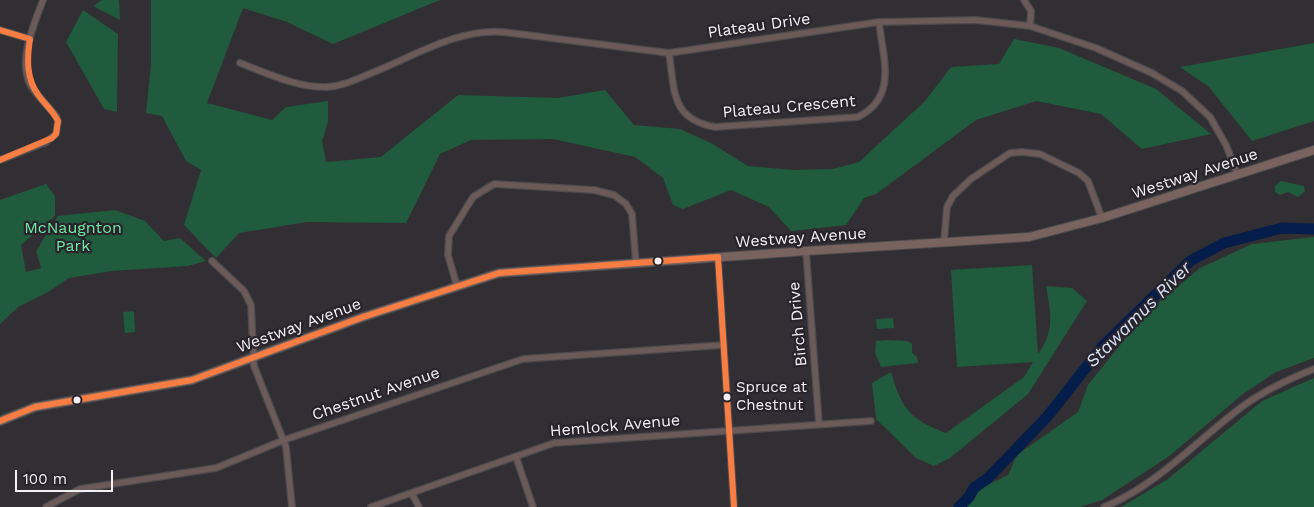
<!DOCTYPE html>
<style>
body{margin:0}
#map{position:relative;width:1314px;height:507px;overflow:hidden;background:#312f33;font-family:"Work Sans",sans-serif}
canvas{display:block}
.scale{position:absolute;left:15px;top:470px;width:98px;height:22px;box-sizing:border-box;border:2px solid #f3f0f5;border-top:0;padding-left:6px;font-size:15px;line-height:18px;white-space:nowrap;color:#f3f0f5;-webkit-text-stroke:4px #29242b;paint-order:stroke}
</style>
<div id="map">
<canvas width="1314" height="507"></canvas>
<div class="scale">100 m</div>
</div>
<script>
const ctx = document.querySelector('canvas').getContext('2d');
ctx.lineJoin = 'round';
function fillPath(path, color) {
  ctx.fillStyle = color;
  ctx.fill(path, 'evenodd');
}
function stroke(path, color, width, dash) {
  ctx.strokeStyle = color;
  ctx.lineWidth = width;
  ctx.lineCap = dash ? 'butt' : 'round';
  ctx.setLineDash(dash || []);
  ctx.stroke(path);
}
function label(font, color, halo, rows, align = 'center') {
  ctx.font = font + ' "Work Sans",sans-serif';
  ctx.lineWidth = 4.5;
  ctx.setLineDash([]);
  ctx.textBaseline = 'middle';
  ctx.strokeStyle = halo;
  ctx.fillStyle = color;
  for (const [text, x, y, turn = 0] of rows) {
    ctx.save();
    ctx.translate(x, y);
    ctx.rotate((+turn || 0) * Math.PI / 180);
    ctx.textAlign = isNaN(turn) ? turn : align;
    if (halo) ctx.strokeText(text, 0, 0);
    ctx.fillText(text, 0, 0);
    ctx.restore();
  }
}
const green = new Path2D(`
 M102,0h17l1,20 -27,-14z
 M151,0h289l-107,44 -46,-22 -44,-14 -36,95 65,17 14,-13 42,-6v21l-6,19 4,21 55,-5 77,-62 100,3 47,-8 29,35 46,4 31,14 37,23 46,4 39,-1 26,-7 66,-61 26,-34 48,-3 15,-25 45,9 97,41 55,45 -69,15 -41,-35 -65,-13 -60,19 -100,74 -12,4 -18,27 -55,6 -22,-24 -38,-17 -48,19 -10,-4 -10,-27 -28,-21 -82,-18 -82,1 -31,14 -34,69 -99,-1 -68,11 -23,25 -32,-33 17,-55 -15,-9 -24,-45 -16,-3 5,-48z
 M83,10l35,24 -1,78 -13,-3 -38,-67z
 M1314,43v78l-62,20 -43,-54 -29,-20z
 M1281,181l23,5 1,5 -7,6 -10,-5 -8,3 -5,-3v-6z
 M46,184l9,12v20l-34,29 5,27 15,-4 -5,-17 22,-35 57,-6 30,11 19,20 16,-3 26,23 -18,5 -77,5 -42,7 -21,14 -30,15 -18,17v-124z
 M1314,237v121l-38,14 -33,22 -75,63 -66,43 -22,7h-117l16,-18 29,-14 9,-20 61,-43 10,-27 57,-71 55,-46 52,-24z
 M1032,265l6,89c17,-23 13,-41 8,-68l26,2 15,13 -59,93 -78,64 -16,8 -18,-8 -40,-39 -4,-36 19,-11c11,38 19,47 55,61l78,-56 9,-15 -76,5 -6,-97z
 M134,311l1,21 -10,1 -2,-21z
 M893,318l1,10 -17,1 -1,-10z
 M887,340l20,1 5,3v9l5,4 1,6 -37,4 -6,-14 1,-12z
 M1314,378v129h-193l47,-28 94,-78z`);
const river = new Path2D(`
 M959,507l10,-10 5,-9 14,-10 59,-61 56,-71 87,-85 34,-18 58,-15 32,1`);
const street = new Path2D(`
 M1024,0l7,11 -1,15
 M0,30l30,9
 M669,53c6,37 1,66 46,74l143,-10c40,-20 25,-58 21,-95
 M240,63c27,10 57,25 87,24 17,-1 32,-9 47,-15 40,-16 85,-44 129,-40l166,21 210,-31 97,-2 54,6 66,22 56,25 30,18 28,26 16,28 11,28
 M0,160l46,-18 10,-8 2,-13 -2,-5c-8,-10 -18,-19 -25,-30 -14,-25 3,-61 12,-86
 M944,242l3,-35 6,-11 18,-17 39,-26 12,-1 18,2 39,19 9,8 14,37
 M806,251l13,173
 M718,257l16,250
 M212,261l32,30 7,14 3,61 32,81 6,60
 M457,286l-9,-31 1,-19 24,-39 21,-13 100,6 20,5 12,9 6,10 4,50
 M516,457l17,50
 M412,494l7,13
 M46,507l34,-18 136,-21 68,-28 239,-81 200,-14
 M371,507l183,-64 317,-22
 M1104,507c54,-22 93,-67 139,-101 22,-16 46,-27 71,-37`);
const secondary = new Path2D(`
 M0,421l35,-14 157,-27 171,-63 136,-44 307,-22 223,-14 73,-19 212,-68`);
const bus1 = new Path2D(`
 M0,30l30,9c-3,20 -4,40 9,57 6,8 14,15 19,25l-2,13 -4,4 -52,22
 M0,421l35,-14 157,-27 171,-63 136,-44 219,-16 16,250`);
const markers = [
 [658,261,4.5,"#f3f0f5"],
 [727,397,4.5,"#f3f0f5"],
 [77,400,4.5,"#f3f0f5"]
];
const busNames = [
 ["Spruce at",736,388],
 ["Chestnut",736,406]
];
const streetNames = [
 ["Plateau Drive",759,26,-8],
 ["Plateau Crescent",789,107,-5],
 ["Westway Avenue",1195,174,-18],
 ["Westway Avenue",801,238,-4],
 ["Birch Drive",798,324,-95],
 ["Westway Avenue",299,326,-20],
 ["Chestnut Avenue",376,394,-19],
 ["Hemlock Avenue",615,426,-5]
];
const parkNames = [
 ["McNaugnton",73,228],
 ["Park",73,246]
];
const waterNames = [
 ["Stawamus River",1139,315,-45]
];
fillPath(green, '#205b3d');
stroke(river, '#051d4b', 11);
stroke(street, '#4c4b4d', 8);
stroke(secondary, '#4c4b4d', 10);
stroke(street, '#6c5a58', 5.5);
stroke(secondary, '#79635f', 8);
stroke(bus1, '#f77d43', 6);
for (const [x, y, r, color] of markers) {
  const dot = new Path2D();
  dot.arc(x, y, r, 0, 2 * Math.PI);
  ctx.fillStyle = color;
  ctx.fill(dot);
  stroke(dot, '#29242b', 2);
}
label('15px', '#f3f0f5', '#29242b', busNames, 'left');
label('16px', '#f3f0f5', '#29242b', streetNames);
label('16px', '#6deca5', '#29242b', parkNames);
label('italic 18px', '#d6e2f6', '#29242b', waterNames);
</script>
